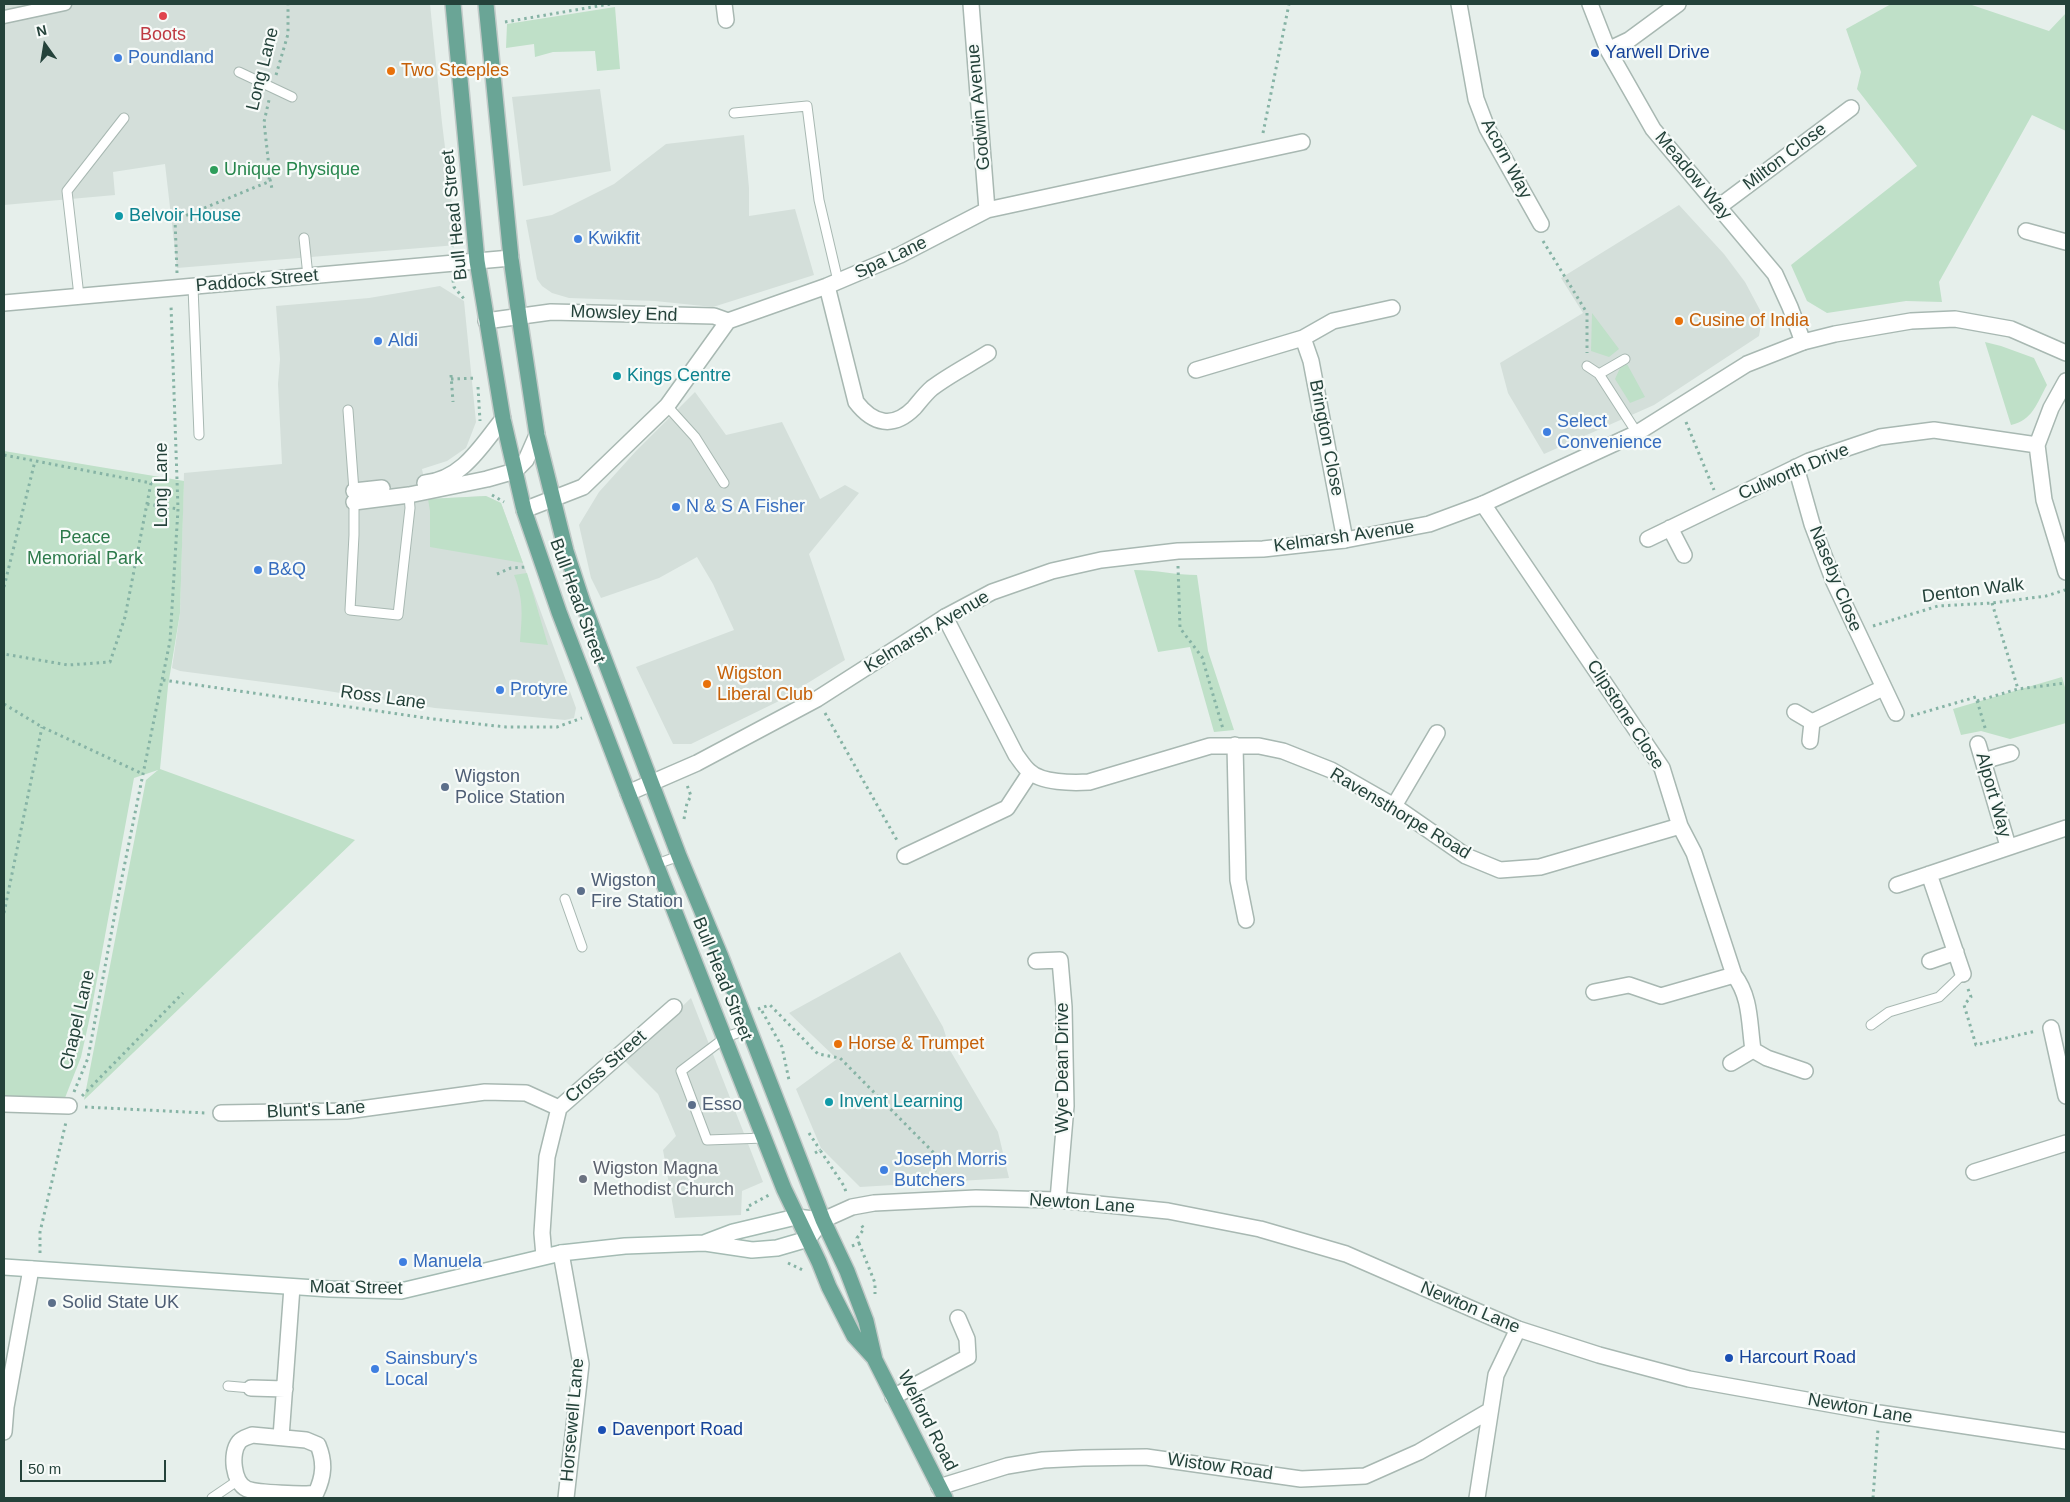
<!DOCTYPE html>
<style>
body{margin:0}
#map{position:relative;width:2070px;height:1502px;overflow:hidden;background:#e6efeb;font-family:Helvetica,sans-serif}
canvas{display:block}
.frame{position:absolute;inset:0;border:5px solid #24423a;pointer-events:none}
.north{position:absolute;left:20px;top:20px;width:50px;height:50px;-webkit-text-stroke:4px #f7fbf9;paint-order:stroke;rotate:347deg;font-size:14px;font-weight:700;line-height:20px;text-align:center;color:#24423a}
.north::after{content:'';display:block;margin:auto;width:18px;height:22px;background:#24423a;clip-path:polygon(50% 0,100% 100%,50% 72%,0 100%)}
.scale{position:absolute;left:20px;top:1460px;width:146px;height:22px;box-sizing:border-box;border:2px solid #24423a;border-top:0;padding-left:6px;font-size:15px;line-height:18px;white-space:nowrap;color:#24423a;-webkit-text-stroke:4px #f7fbf9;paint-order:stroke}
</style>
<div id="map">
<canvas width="2070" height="1502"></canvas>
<div class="frame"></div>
<div class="north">N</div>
<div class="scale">50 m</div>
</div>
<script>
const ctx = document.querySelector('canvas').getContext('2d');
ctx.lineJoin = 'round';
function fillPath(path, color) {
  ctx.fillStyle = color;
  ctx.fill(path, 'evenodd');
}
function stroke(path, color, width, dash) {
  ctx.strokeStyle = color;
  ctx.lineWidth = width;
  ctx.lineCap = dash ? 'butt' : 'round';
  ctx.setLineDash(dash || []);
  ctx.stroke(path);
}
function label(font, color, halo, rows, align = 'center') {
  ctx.font = font + ' Helvetica,sans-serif';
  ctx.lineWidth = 4.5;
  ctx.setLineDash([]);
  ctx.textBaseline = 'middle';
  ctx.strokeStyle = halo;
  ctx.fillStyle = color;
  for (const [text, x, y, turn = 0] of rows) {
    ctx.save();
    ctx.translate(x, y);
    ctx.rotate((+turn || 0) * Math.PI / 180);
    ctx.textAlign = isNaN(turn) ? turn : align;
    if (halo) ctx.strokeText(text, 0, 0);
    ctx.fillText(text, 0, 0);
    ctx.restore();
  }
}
const built = new Path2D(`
 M4,4h426l12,119 15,122 -280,23 -12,-104 -52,8 2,23 -111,10z
 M600,89l11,82 -88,15 -11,-89z
 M744,135l5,53v28l46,-7 19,66 -101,32 -58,-6 -86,-3 -17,-5 -10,-7 -5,-7 -11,-59 26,-5 62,-31 52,-40z
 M1679,205l45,49 21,28 15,28 2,9 -3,17 -105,69 -110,49 -36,-61 -8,-30 83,-50 -22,-35z
 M440,286l24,15 12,121 -10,26 -19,13 -25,8 6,30 58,-3 15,7 75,205 -2,10 -9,2 -130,-12 -126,-20 -129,-17 -8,-3 8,-55 4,-140 98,-9 -4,-80 2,-25 -4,-53 93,-8z
 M695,392l31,43 56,-13 38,77 25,-14 14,8 -50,61 36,106 -68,42 -86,42h-18l-37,-77 98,-37 -21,-46 -16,-27 -38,21 -58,20 -10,-20 -12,-53 20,-33 37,-41z
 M900,952l43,75 8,25 47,80 11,46 -149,9 -39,-39 -25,-59 41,-30 -48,-46z
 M691,998l72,184 -21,9 -1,24 -66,3 -12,-68 13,-14 -18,-42 -33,-33z`);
const green = new Path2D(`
 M1891,4h78l80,27 17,-18v118l-34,-16 -93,167 3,20 -36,-1 -79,12 -20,-12 -16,-36 126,-99 -60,-77 4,-17 -15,-43z
 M615,7l5,62 -23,2 -2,-20 -42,1 -18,5 -1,-13 -28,4 1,-24z
 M1592,313l27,36 -10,8 -18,-6z
 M1985,342l16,4 33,12 13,27c-10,18 -15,36 -36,40z
 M1627,364l18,33 -15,6 -15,-24 5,-11z
 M4,451l180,30 -4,132 -12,73 -8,83 195,71 -271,260 62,-320 12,-10 -24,8 -43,234 -10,45 -18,46 -59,-4z
 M486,496l15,7 22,60 -93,-16v-36l-2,-12z
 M1134,570c22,0 42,5 63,5l11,76 26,79 -20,2 -24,-85 -32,5z
 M527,573l21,72 -28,-3c2,-25 4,-42 -6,-67z
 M2062,677l4,14v32l-56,16 -29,-8 -20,4 -8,-26z`);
const path = new Path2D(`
 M505,22l105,-18
 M276,75l12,-41v-30
 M1263,133l26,-129
 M270,179l2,10
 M1543,241l44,72v40
 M452,247l4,-19
 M177,273l-2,-53 93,-38 2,-6 -6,-54 5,-22
 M453,280l1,7 11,13
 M451,375l2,27
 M451,379l26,-1
 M478,387l2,34
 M1686,422l28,68
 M4,455l147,28 -26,134 -15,45 -42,3 -64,-11
 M492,495l12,7
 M147,504l31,5
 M1178,566l2,62 22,29 21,72
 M497,574l14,-6 16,-1
 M4,587l31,-126
 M1992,603l26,86
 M1873,626l65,-20 54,-3 54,-7 19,-6
 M163,680l270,39 73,8h51l25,-9
 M1977,701l41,-12 48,-6
 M4,704l38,23 101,47
 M825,713l73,129
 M1911,716l65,-19 10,34
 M684,819l3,-16 4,-7 -4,-11
 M4,913l38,-186
 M1968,989l3,8 -7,8 12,40 60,-14
 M758,1009l12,-4 48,49 22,4 95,96 1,30
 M762,1011l20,36 7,33
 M74,1092l14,-34 30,-161 52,-256 8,-132 -7,-204
 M82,1096l101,-103
 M85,1107l121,6
 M809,1133l11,17
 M815,1153l5,-3 24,36 2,6
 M748,1211l-1,-4 22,-12
 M859,1243l16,40v11
 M852,1246l7,-3 -2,-5 7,-9 -4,-6
 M40,1253v-21l26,-110
 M788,1263l17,8
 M1873,1498l5,-69`);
const service = new Path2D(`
 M239,72l53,25
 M734,113l73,-7 12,94 19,81
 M304,238l4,38
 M193,287l6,148
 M79,296l-12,-105 57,-73
 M1587,366l12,8 38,59
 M1599,374l26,-15
 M667,406l28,31 29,46
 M348,410l6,81v44l-4,75 48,5 12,-107 -1,-13
 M657,864l22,-8
 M565,899l17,48
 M1871,1025l18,-13 50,-15 24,-23
 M749,1029l-23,8 -45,34 26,69 58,-2
 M228,1386l23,2
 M212,1498l25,-17`);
const pedestrian = new Path2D(`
 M4,17l61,-13`);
const minor = new Path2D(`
 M724,4l2,16
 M971,4l16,206
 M1459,4l17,95 11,29 54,96
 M1590,4l18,46 45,79 122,145 15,33 13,35
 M1608,50l21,-10 49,-36
 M1720,206l131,-98
 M2026,231l40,11
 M827,286l29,116c17,22 37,27 58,6 6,-7 11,-14 18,-20 17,-13 37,-23 56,-35
 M4,303l507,-45
 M486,321l65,-9 163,4 14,5
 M1303,338l8,23 34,179
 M1196,370l107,-32 30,-17 59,-13
 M2066,381l-15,27 -14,37 7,55 22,72
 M1796,467l16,57 22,58 62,131
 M425,483c38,-4 56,-37 78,-64
 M354,491l28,-3
 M354,502l55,-7 78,-16 28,-8 11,-11 11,-25
 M1483,504l179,264 18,58 14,27 40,122c17,22 15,48 19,75l14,8 38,13
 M524,510l59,-23 84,-81 61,-85 99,-35 73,-31 87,-45 315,-68
 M1670,528l14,27
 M1648,539l161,-78 71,-24 54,-7 103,15
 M945,617l71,138c4,5 8,12 13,16 12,12 44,12 60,11l121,-36h49l24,5 48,19 63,36 72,50 34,14 40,-3 140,-41
 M1795,712l17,10 71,-34
 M1810,741l2,-19
 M1978,744l30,102
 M1235,745l3,135 8,40
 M1983,761l28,-8
 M1394,806l43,-73
 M905,856l102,-48 23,-35
 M1929,874l34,100
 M1897,885l169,-57
 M1036,961l24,-1 4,47 2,99 -8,94
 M1930,961l26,-9
 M1594,992l35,-7 32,11 73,-21
 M2051,1028l15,68
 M1731,1063l22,-13
 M4,1104l65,2
 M221,1113l125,-2 139,-19 41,1 33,15
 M1974,1172l92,-29
 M561,1253l20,111 -15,134
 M544,1256l-2,-23 5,-76 12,-49 115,-101
 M251,1388l34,1
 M893,1397l75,-40 -1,-18 -9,-21
 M4,1432l2,-25 25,-138
 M252,1435l54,5 12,5c7,17 6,31 -2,48 -10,2 -59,0 -69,-4 -14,-6 -17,-36 -8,-47 3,-4 9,-5 13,-7z
 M281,1437l11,-150
 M939,1487l68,-21 36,-6 40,-2 63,-1 155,22 64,-3 54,-24 70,-41
 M1477,1498l19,-123 22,-46`);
const tertiary = new Path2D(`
 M628,793l69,-30 120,-64 128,-82 47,-25 60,-21 49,-11 77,-9 85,-2 82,-9 84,-16 54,-20 154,-71 110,-69 56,-22 32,-8 76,-13 44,-2 56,10 55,24
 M823,1220l29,-13 22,-4 102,-5 82,2 110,11 92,18 86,25 172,75 81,26 90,24 190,34 187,28`);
const secondary = new Path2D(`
 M705,1243l47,7 25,-2 31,-9 15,-19
 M4,1267l326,22 71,2 160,-38 64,-7 79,-3 29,-11 63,-15 27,3`);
const primary = new Path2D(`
 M453,4l24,257 26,158 21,91 35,102 69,181 156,396 35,73 10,25 25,49 20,22
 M486,4l25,254 8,58 18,119 29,116 17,52 96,253 42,101 102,263 24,51 19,50 9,39 70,138`);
const markers = [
 [163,16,5,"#e0444e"],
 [1595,53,5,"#1a4fb4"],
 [118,58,5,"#3f7fe0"],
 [391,71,5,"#e8710a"],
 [214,170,5,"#2e9e5b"],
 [119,216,5,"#0f9aa8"],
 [578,239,5,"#3f7fe0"],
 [1679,321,5,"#e8710a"],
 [378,341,5,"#3f7fe0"],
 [617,376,5,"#0f9aa8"],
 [1547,432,5,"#3f7fe0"],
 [676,507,5,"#3f7fe0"],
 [258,570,5,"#3f7fe0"],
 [707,684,5,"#e8710a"],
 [500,690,5,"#3f7fe0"],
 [445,787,5,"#5c6f8a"],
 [581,891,5,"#5c6f8a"],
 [838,1044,5,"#e8710a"],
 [829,1102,5,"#0f9aa8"],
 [692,1105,5,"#5c6f8a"],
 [884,1170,5,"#3f7fe0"],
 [583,1179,5,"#6b7280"],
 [403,1262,5,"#3f7fe0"],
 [52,1303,5,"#5c6f8a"],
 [1729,1358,5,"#1a4fb4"],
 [375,1369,5,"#3f7fe0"],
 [602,1430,5,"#1a4fb4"]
];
const healthNames = [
 ["Boots",163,35]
];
const transitNames = [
 ["Yarwell Drive",1605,53],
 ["Harcourt Road",1739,1358],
 ["Davenport Road",612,1430]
];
const shopNames = [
 ["Poundland",128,58],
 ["Kwikfit",588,239],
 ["Aldi",388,341],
 ["Select",1557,422],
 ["Convenience",1557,443],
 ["N & S A Fisher",686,507],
 ["B&Q",268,570],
 ["Protyre",510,690],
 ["Joseph Morris",894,1160],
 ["Butchers",894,1181],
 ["Manuela",413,1262],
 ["Sainsbury's",385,1359],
 ["Local",385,1380]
];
const streetNames = [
 ["Long Lane",263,69,-76],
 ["Godwin Avenue",979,107,-95],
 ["Milton Close",1785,157,-37],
 ["Acorn Way",1506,159,62],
 ["Meadow Way",1693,176,50],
 ["Bull Head Street",455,215,-96],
 ["Spa Lane",891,258,-25],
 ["Paddock Street",257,281,-5],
 ["Mowsley End",624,314,2],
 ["Brington Close",1326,438,79],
 ["Culworth Drive",1794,472,-23],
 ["Long Lane",162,485,-90],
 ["Kelmarsh Avenue",1344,537,-8],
 ["Naseby Close",1835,579,68],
 ["Denton Walk",1973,591,-7],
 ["Bull Head Street",577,601,70],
 ["Kelmarsh Avenue",927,632,-31],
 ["Ross Lane",383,698,8],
 ["Clipstone Close",1625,715,57],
 ["Alport Way",1993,795,74],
 ["Ravensthorpe Road",1400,814,31],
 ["Bull Head Street",722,979,68],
 ["Chapel Lane",78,1020,-77],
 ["Cross Street",606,1067,-41],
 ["Wye Dean Drive",1063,1068,-90],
 ["Blunt's Lane",316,1110,-3],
 ["Newton Lane",1082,1204,4],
 ["Moat Street",356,1288,1],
 ["Newton Lane",1470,1308,23],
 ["Newton Lane",1860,1409,10],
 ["Horsewell Lane",573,1420,-85],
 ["Welford Road",927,1421,63],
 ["Wistow Road",1220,1467,8]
];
const foodNames = [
 ["Two Steeples",401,71],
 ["Cusine of India",1689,321],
 ["Wigston",717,674],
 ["Liberal Club",717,695],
 ["Horse & Trumpet",848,1044]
];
const leisureNames = [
 ["Unique Physique",224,170]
];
const cultureNames = [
 ["Belvoir House",129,216],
 ["Kings Centre",627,376],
 ["Invent Learning",839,1102]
];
const parkNames = [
 ["Peace",85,538],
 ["Memorial Park",85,559]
];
const serviceNames = [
 ["Wigston",455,777],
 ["Police Station",455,798],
 ["Wigston",591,881],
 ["Fire Station",591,902],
 ["Esso",702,1105],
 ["Solid State UK",62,1303]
];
const worshipNames = [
 ["Wigston Magna",593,1169],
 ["Methodist Church",593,1190]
];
fillPath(built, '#d4dfda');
fillPath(green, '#bfe0c8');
stroke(service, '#a8b8b2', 11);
stroke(pedestrian, '#a8b8b2', 15);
stroke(minor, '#a8b8b2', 18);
stroke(tertiary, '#a8b8b2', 18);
stroke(secondary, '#a4bbb3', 18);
stroke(primary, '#c2cac8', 18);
stroke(path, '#86b3a5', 3, [2.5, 4]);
stroke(service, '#fff', 9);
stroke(pedestrian, '#fff', 12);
stroke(minor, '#fff', 15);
stroke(tertiary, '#fff', 15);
stroke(secondary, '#fff', 15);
stroke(primary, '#6aa596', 15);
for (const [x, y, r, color] of markers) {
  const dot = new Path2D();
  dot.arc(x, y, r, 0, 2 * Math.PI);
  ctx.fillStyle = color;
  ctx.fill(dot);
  stroke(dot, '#f7fbf9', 2);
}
label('18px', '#be3a42', '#f7fbf9', healthNames);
label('18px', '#164399', '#f7fbf9', transitNames, 'left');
label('18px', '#366cbe', '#f7fbf9', shopNames, 'left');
label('18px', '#24423a', '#f7fbf9', streetNames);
label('18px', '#c56008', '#f7fbf9', foodNames, 'left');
label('18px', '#27864d', '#f7fbf9', leisureNames, 'left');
label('18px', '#0d838f', '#f7fbf9', cultureNames, 'left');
label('18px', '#2d7a4b', '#f7fbf9', parkNames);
label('18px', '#4e5e75', '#f7fbf9', serviceNames, 'left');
label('18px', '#5b616d', '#f7fbf9', worshipNames, 'left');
</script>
